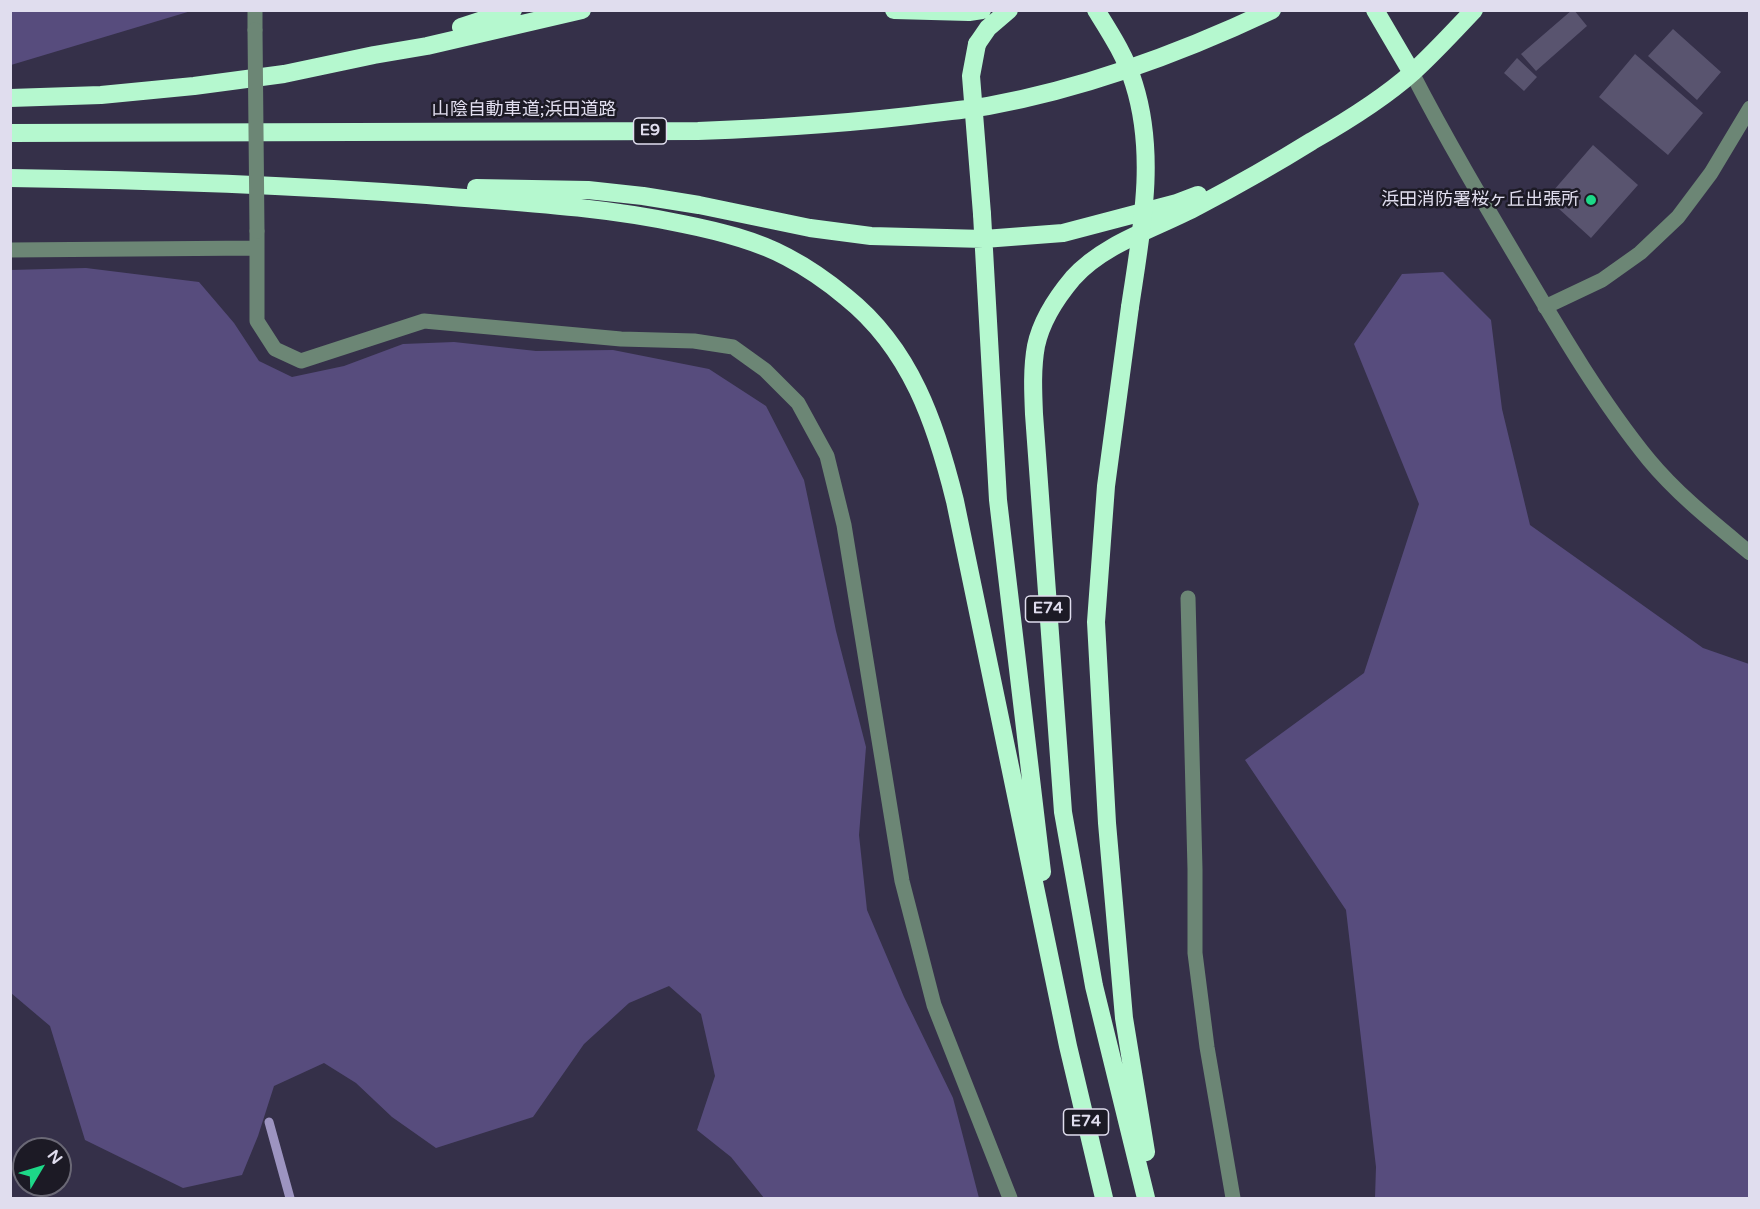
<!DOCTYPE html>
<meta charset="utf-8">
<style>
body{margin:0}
#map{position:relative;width:1760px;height:1209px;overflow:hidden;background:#353049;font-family:"Varela Round",sans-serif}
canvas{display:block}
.frame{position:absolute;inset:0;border:12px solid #e0ddee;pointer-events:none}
.north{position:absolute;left:12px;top:1137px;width:60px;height:60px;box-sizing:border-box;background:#1c1a25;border:2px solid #6a6875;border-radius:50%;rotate:52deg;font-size:16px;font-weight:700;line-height:24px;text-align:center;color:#e0ddee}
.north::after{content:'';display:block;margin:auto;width:21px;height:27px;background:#1dd888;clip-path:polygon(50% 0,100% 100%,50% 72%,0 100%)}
</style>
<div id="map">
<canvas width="1760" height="1209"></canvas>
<div class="frame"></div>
<div class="north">N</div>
</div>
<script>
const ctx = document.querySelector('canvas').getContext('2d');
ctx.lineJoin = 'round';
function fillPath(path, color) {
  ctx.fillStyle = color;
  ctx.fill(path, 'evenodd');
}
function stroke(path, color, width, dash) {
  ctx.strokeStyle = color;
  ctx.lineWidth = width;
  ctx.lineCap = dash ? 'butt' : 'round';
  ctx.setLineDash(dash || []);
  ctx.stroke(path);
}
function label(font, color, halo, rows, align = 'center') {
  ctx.font = font + ' "Varela Round","Noto Sans JP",sans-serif';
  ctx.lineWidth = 5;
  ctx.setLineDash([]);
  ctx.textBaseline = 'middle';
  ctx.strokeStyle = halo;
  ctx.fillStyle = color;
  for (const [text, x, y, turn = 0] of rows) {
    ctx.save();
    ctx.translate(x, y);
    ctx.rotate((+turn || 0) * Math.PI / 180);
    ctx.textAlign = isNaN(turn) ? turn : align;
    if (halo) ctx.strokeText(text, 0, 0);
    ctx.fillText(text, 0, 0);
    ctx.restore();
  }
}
const green = new Path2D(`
 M11,10h180v1l-180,54z
 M86,268l113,14 35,41 25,38 33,16 52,-11 59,-22 51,-2 82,9 77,-1 96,19 57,37 38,74 32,151 30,116 -7,88 8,75 37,87 49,101 26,100h-215l-33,-41 -34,-27 18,-54 -14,-62 -32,-28 -40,17 -45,41 -51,73 -97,31 -44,-31 -36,-34 -32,-20 -50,23 -16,50 -16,39 -59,13 -98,-48 -35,-114 -39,-33 -1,-723z
 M1443,272l48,48 11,89 28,116 173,123 46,16v534h-374l1,-31 -30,-257 -101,-150 119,-87 55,-169 -65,-160 48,-70z`);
const stream = new Path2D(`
 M269,1122l21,76`);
const building = new Path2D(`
 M1572,10h2l13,16 -51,45 -15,-17z
 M1673,29l48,43 -24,28 -49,-44z
 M1635,54l68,59 -35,42 -69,-58z
 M1517,58l20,19 -13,14 -20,-18z
 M1593,145l45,40 -47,53 -44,-40z`);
const minor = new Path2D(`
 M255,30v-20
 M1412,73c34,66 72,130 110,194 39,66 79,134 127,193 29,35 66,64 101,93
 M257,231v90l18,28 26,12 123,-40 197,18 73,2 39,6 32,23 33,33 29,53 17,69 58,356 32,124 76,193
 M10,250l247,-2
 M1545,307l57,-27 38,-27 38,-36 33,-44 39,-65
 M1188,598l7,271v84l12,94 26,151`);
const highway = new Path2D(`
 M894,10l75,2 13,-2
 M1375,10l37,63
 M461,27l52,-17
 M977,44l11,-16 21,-18
 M10,98l91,-3 93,-9 90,-12 90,-19 53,-9 155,-36
 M10,133l688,-2c79,-3 158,-8 236,-18 18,-2 36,-4 54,-7 99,-18 193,-53 284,-96
 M10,178c140,2 278,7 417,17 86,7 172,11 256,29 35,7 72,16 104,33 21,11 41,25 59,40 65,52 90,127 109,204l113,545 36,152
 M476,188l112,2 55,6 56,9 111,23 61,8 113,3 79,-6 114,-30 21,-8
 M982,214l16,286 44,372
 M1130,307l-24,179 -10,136 11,201 17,195 22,134
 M1146,1198l-52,-212 -31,-174 -29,-398c-1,-23 -2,-46 2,-68 5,-24 21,-49 37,-68 31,-35 84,-50 125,-72 38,-20 77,-42 114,-65 35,-20 71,-42 101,-69 21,-19 41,-41 61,-62`);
const minorBridge = new Path2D(`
 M255,30l2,201`);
const highwayBridge = new Path2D(`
 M1096,10c15,24 30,47 38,74 23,73 7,149 -4,223
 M977,44l-6,32 11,138`);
const markers = [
 [1591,200,6,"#1dd888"]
];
const shields = [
 [650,131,33],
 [1048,609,45],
 [1086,1122,45]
];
const shieldNames = [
 ["E9",650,131],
 ["E74",1048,609],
 ["E74",1086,1122]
];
const streetNames = [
 ["山陰自動車道;浜田道路",524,110]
];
const poiNames = [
 ["浜田消防署桜ヶ丘出張所",1579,200]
];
fillPath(green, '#574c7d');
stroke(stream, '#9d94c1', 9);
fillPath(building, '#59546f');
stroke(minor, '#6c8675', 15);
stroke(highway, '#b5f8cf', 18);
stroke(minorBridge, '#6c8675', 15);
stroke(highwayBridge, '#b5f8cf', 18);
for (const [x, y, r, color] of markers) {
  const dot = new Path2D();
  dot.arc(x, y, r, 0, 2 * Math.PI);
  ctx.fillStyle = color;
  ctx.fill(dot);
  stroke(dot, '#1c1a25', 2);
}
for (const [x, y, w] of shields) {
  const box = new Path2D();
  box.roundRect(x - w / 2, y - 13, w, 26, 4.5);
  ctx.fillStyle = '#1c1a25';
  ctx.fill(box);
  stroke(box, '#e0ddee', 1.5);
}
label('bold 16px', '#e0ddee', null, shieldNames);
label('18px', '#e0ddee', '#1c1a25', streetNames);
label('18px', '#e0ddee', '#1c1a25', poiNames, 'right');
</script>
